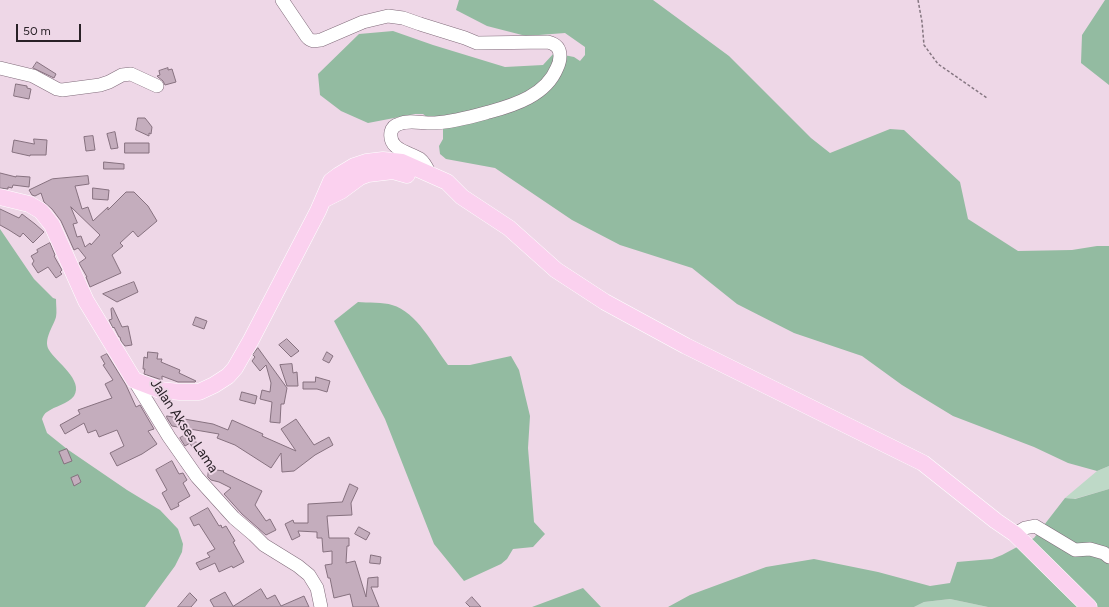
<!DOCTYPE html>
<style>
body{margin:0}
#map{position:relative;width:1109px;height:607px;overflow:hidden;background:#eed7e7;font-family:Figtree,sans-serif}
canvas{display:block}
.scale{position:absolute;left:16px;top:24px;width:65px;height:18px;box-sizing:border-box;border:2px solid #292127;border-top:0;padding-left:5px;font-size:12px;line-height:14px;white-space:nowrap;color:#292127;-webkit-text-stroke:3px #eed7e7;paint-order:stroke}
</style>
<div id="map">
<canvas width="1109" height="607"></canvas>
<div class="scale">50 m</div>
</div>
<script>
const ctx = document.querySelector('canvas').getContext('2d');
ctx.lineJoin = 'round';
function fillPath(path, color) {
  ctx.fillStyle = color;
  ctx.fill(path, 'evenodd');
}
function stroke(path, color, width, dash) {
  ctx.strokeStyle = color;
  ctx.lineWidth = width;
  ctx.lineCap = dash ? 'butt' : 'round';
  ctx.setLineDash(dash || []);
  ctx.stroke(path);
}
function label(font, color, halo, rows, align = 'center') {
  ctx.font = font + ' Figtree,sans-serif';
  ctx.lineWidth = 4;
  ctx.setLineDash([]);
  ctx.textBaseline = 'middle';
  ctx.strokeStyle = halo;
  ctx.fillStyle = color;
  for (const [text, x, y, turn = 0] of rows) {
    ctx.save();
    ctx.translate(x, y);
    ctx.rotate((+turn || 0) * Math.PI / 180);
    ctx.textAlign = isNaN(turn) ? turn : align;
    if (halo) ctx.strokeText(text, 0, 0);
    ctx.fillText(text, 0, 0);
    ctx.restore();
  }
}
const green = new Path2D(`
 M1109,466v23l-35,10 -9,-1 32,-27z
 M950,599l38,8h-74l10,-5z`);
const forest = new Path2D(`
 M459,0h194l76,56 82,82 19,15 60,-24 14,1 56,52 8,37 50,32 54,-1 25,-4h12v220l-12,5 -29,-8 -34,-16 -81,-31 -51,-31 -40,-29 -68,-23 -57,-29 -45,-36 -72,-23 -48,-25 -77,-52 -49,-9 -6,-5 -1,-8 4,-7v-10l-20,-15h-8l-47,9 -27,-12 -21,-16 -2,-21 41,-40 34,-3 40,14 72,22 38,-2 11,-12 20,4 6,4 5,-6v-8l-20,-14 -39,3 -39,-10 -31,-16z
 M1105,0h4v85l-28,-22 1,-28z
 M0,229l34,50 19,19 3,1c0,6 1,13 0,18 -3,10 -13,23 -7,33 7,12 35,30 25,46 -6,8 -19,10 -27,16 -2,1 -4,4 -5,7l5,14 20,16 60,41 33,20 18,19 5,15 -1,8 -7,14 -30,41h-145z
 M358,302c9,1 26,0 34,3 25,7 41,40 56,60h22l41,-9 8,14 11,46 -2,32 6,74 11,12 -12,13 -20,2 -6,10 -6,5 -37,17 -30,-37 -49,-125 -51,-98z
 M1109,489v118h-121l-38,-8 -26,3 -10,5h-246l22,-12 76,-28 48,-8 64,13 52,14 20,-3 7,-21 35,-3 10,-4 32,-17 31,-40 10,1z
 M583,588l18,19h-69z`);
const building = new Path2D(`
 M37,62l19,12 -2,4 -21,-10z
 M168,68v2l4,-1 4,13 -11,3 -2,-4 -5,-4 -1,-1 3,-1 -1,-4z
 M16,84l11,2v2l4,1 -2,10 -15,-3z
 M138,118h7l4,5 3,4 -1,7 -2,-1v3l-13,-6z
 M115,132l3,16 -7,1 -4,-15z
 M93,136l2,14 -9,1 -2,-14z
 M34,139l13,1 -1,15h-16v1l-18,-4 2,-12 20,4z
 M125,143h24v10h-24z
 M104,162l20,2v5h-20z
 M0,173l16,4v-1l14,1 -1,10 -16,-2 -1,3 -4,-1v2l-8,-1z
 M88,176l1,8 -14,2 7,23 6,-2 5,14 15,-14v3l18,-18h8l14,14 9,15 -19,16 -5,-6 -13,12 3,3 -11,9 9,18 -31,14 -4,-10h1l-8,-14 7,-5 -8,-10 -4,2 -13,-29 -9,-12 -8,-7 -3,-9 -6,3 -3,-1 -3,-5 23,-11zM71,207l29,28 -9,10 -1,-2 -5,4 -4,-11 -4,1 -4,-13 4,-1z
 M93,188l16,2 -1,10 -15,-1z
 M0,209l19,9 3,-4 13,10 9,8 -11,11 -10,-10 -3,4 -11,-7 -9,-5z
 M50,243l5,12 -1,1 8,14 -2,2 2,2 -6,4 -8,-11 -10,6 -6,-9 2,-3 -3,-5 7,-4 -1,-2z
 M134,282l4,10 -21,10 -14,-8z
 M113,308l9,19 6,-1 4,19 -7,1 -4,-5 -1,-4h-1l-5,-10 -1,1 -4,-8 3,-1 -1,-10z
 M196,317l11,4 -3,8 -11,-4z
 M287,339l12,12 -8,6 -12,-12z
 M258,348l29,40 -3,16h-3l-1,19 -10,-1 2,-20 -12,-3 2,-9 8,2 1,-9 -5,-18 -6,6 -8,-10 3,-4 -2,-2z
 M148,352l10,1 -1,6h5l-1,3 19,8 -1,3 17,8 -1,1h-17l-16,-6v4l-18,-6 1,-5h-2l1,-12 3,1z
 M327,352l6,4 -4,7 -6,-3z
 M107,354l19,31 10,22 4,-2 14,24 -6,2 9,13 -15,10 -25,12 -7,-13 14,-7 -7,-16 -18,7 -3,-7 -8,3 -4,-10 -19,11 -5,-9 20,-11 -2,-4 34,-12 -7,-14 8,-4 -10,-15 2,-1 -4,-7z
 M292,364l1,9 4,-1 1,14h-11l-7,-21z
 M316,377l14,4 -3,11 -10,-3h-14v-7h12z
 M242,392l15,4 -2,8 -15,-4z
 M167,416l46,8 15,6 4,-10 31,14 -1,2 34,15 -15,-22 15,-10 18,26 15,-8 4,8 -18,10 -21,16 -12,1 -1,-19 -10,15 -36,-23 -18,-7 2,-4 -47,-8 -5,-8z
 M191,432l6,12 -5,3 -2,-4 -5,3 -5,-8z
 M67,449l5,12 -8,3 -5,-12z
 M172,461l7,13 4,-1 4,7 -4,3 7,13 -12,7 1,3 -8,4 -9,-17 5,-3 -11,-20z
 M209,469l15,2 -1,1 39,19 -7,14 11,16 4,-2 6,11 -10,5 -24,-21 -18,-20 7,-6 -12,-6 -8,-2 -3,-3z
 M78,475l3,7 -7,4 -3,-8z
 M350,484l8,4 -7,15 1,12 -25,1 2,22h20v8h-2l-1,17 9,-2 11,36 2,-19 10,-1v10h-7l8,20h-26l-3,-13 -16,4 -4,-20h-2l-3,-13 7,-1v-13l-9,1 -1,-14h-5v-6l-19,-1 2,5 -8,4 -7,-16 8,-4 1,3h14v-19l34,-2z
 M208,508l11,18 2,-1 1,3 4,-2 9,15 -2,1 11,20 -11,6 -1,-2 -13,6 -4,-9 -15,7 -4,-7 14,-6 -3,-4 8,-4 -16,-25 -5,2 -4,-8z
 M359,527l11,6 -4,7 -11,-6z
 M371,555l10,2 -1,7 -10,-1z
 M261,589l6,10 8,-4 6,11 23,-10 5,11h-95l-4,-7 15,-8 8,14z
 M190,593l7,7 -6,7h-13z
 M472,597l9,10h-11l-4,-4z`);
const path = new Path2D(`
 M918,0l4,22 2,23 14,19 49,34`);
const minor = new Path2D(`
 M282,0l25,37c4,5 8,4 14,3l42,-18 25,-6 15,2 17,6 45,14 12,5 71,-1c8,2 12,6 12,14 0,5 -1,8 -3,12 -11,27 -42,37 -68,44 -18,5 -35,10 -54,11 -11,1 -25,-4 -36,1 -4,1 -7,4 -8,8 -3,18 18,20 29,27 5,4 7,9 10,15
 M0,68l33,8 24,13 5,1 38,-5 9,-3 13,-7 9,-1 26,12
 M134,380l35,57 28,40 37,41 20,17 10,10 34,21 11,9 8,13 4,19
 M1015,534l10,-6 10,-2 40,24 15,-1 14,4 5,4`);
const major = new Path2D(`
 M0,197l29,7 12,7 11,14 34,76 48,79 26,10 20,2h19l15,-7 14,-9 7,-8 16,-28 67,-129 13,-30 8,-6 15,-9 12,-4 17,-2 19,2 45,20 15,15 47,31 47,42 49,32 81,44 237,117 73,58 19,13 74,73
 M323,200l18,-9 19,-14 8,-3 25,-3 14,4`);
const streetNames = [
 ["Jalan Akses Lama",184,426,56]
];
fillPath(green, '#bed9c7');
fillPath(forest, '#93bba1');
fillPath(building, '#c4adbd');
stroke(building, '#86717f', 1);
stroke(minor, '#816c7b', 14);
stroke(major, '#fff', 17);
stroke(path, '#867782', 1.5, [3, 2]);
stroke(minor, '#fff', 13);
stroke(major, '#fbd1ef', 16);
label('14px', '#292127', '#eed7e7', streetNames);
</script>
